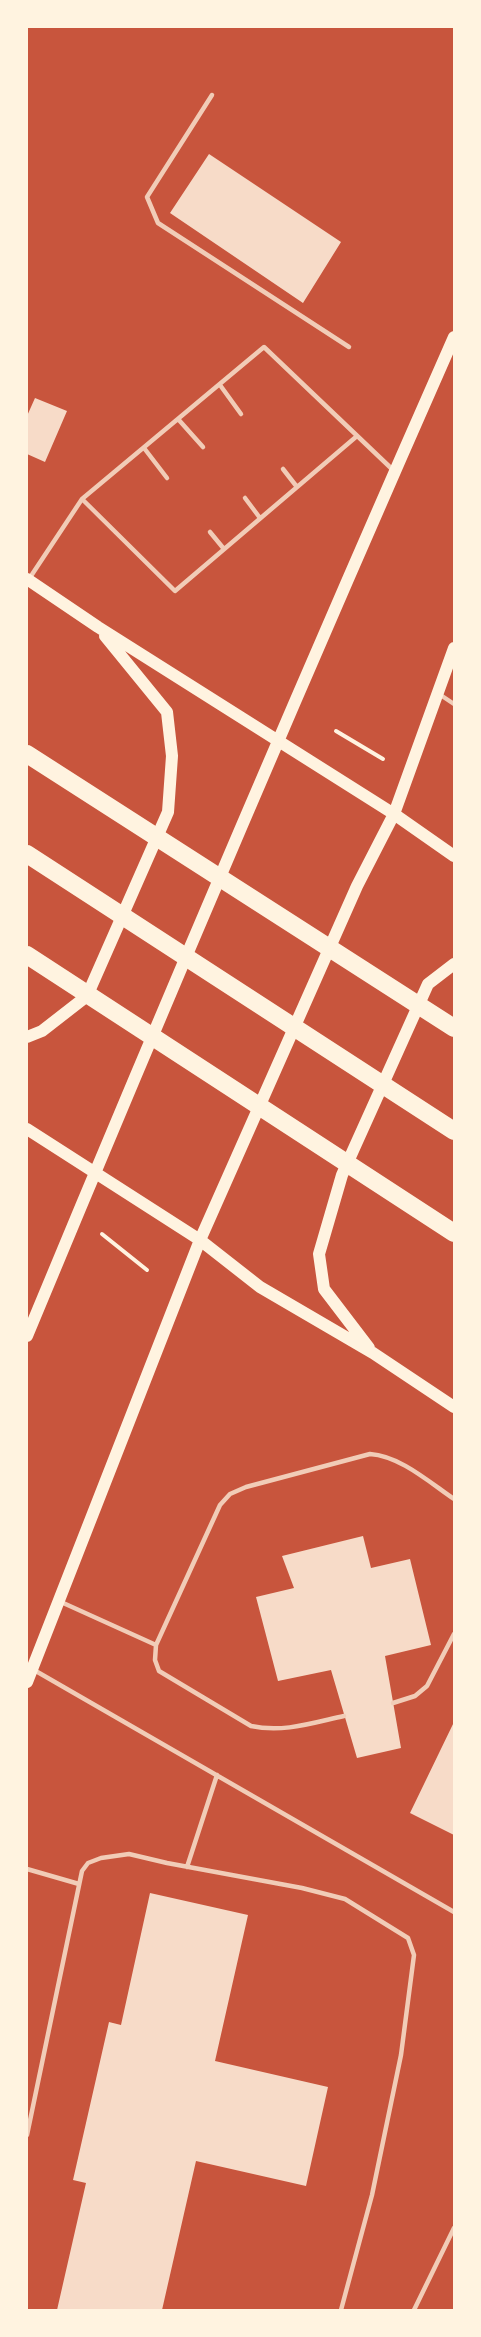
<!DOCTYPE html>
<style>
body{margin:0}
#map{position:relative;width:481px;height:2337px;overflow:hidden;background:#c8553d;font-family:"Titillium Web",sans-serif}
canvas{display:block}
.frame{position:absolute;inset:0;border:28px solid #fff3e0;pointer-events:none}
</style>
<div id="map">
<canvas width="481" height="2337"></canvas>
<div class="frame"></div>
</div>
<script>
const ctx = document.querySelector('canvas').getContext('2d');
ctx.lineJoin = 'round';
function fillPath(path, color) {
  ctx.fillStyle = color;
  ctx.fill(path, 'evenodd');
}
function stroke(path, color, width, dash) {
  ctx.strokeStyle = color;
  ctx.lineWidth = width;
  ctx.lineCap = dash ? 'butt' : 'round';
  ctx.setLineDash(dash || []);
  ctx.stroke(path);
}
const building = new Path2D(`
 M209,154l132,88 -38,61 -133,-90z
 M35,398l32,13 -22,51 -18,-8v-38z
 M363,1536l8,32 39,-9 21,86 -46,11 16,92 -44,10 -26,-88 -53,11 -22,-84 38,-9 -12,-32z
 M454,1722v113l-44,-22z
 M150,1893l98,22 -33,146 113,26 -22,99 -110,-25 -34,149h-105l29,-127 -13,-3 36,-158 12,3z`);
const path = new Path2D(`
 M336,731l47,28
 M102,1234l45,36`);
const service = new Path2D(`
 M212,95l-65,102 11,26 191,124
 M220,385l21,29
 M178,419l25,28
 M144,448l23,30
 M283,469l14,18
 M245,498l15,20
 M82,499l93,92 182,-155
 M210,532l14,17
 M29,579l53,-80 182,-152 129,123
 M439,694l15,10
 M61,1602l95,43
 M34,1670l420,242
 M393,1703l22,-7 12,-10 27,-52
 M344,1716c-32,7 -61,17 -93,10l-92,-55 -4,-11 1,-15 64,-140 10,-11 16,-7 124,-33c30,2 59,28 84,45
 M187,1867l30,-92
 M27,1869l52,15
 M27,2135l55,-264 6,-8 13,-5 28,-4 38,9 135,25 43,11 63,39 6,17 -13,100 -29,140 -31,115
 M414,2310l40,-82`);
const secondary = new Path2D(`
 M27,579l71,48 296,187 60,42
 M27,1037l15,-6 45,-35 81,-184 4,-56 -5,-44 -62,-76
 M27,1129l173,111 60,47 113,66 81,54
 M27,1336c139,-335 281,-668 427,-999
 M369,1348l-45,-59 -5,-35 23,-79 86,-191 26,-20
 M27,1682l173,-442 157,-354 37,-72 60,-166`);
const motorway = new Path2D(`
 M27,754l427,274
 M27,854l427,277
 M27,955l427,278`);
fillPath(building, '#f7dbc8');
stroke(path, '#fff3e0', 4);
stroke(service, '#f1ccb7', 4.5);
stroke(secondary, '#fff3e0', 12);
stroke(motorway, '#fff3e0', 18);
</script>
